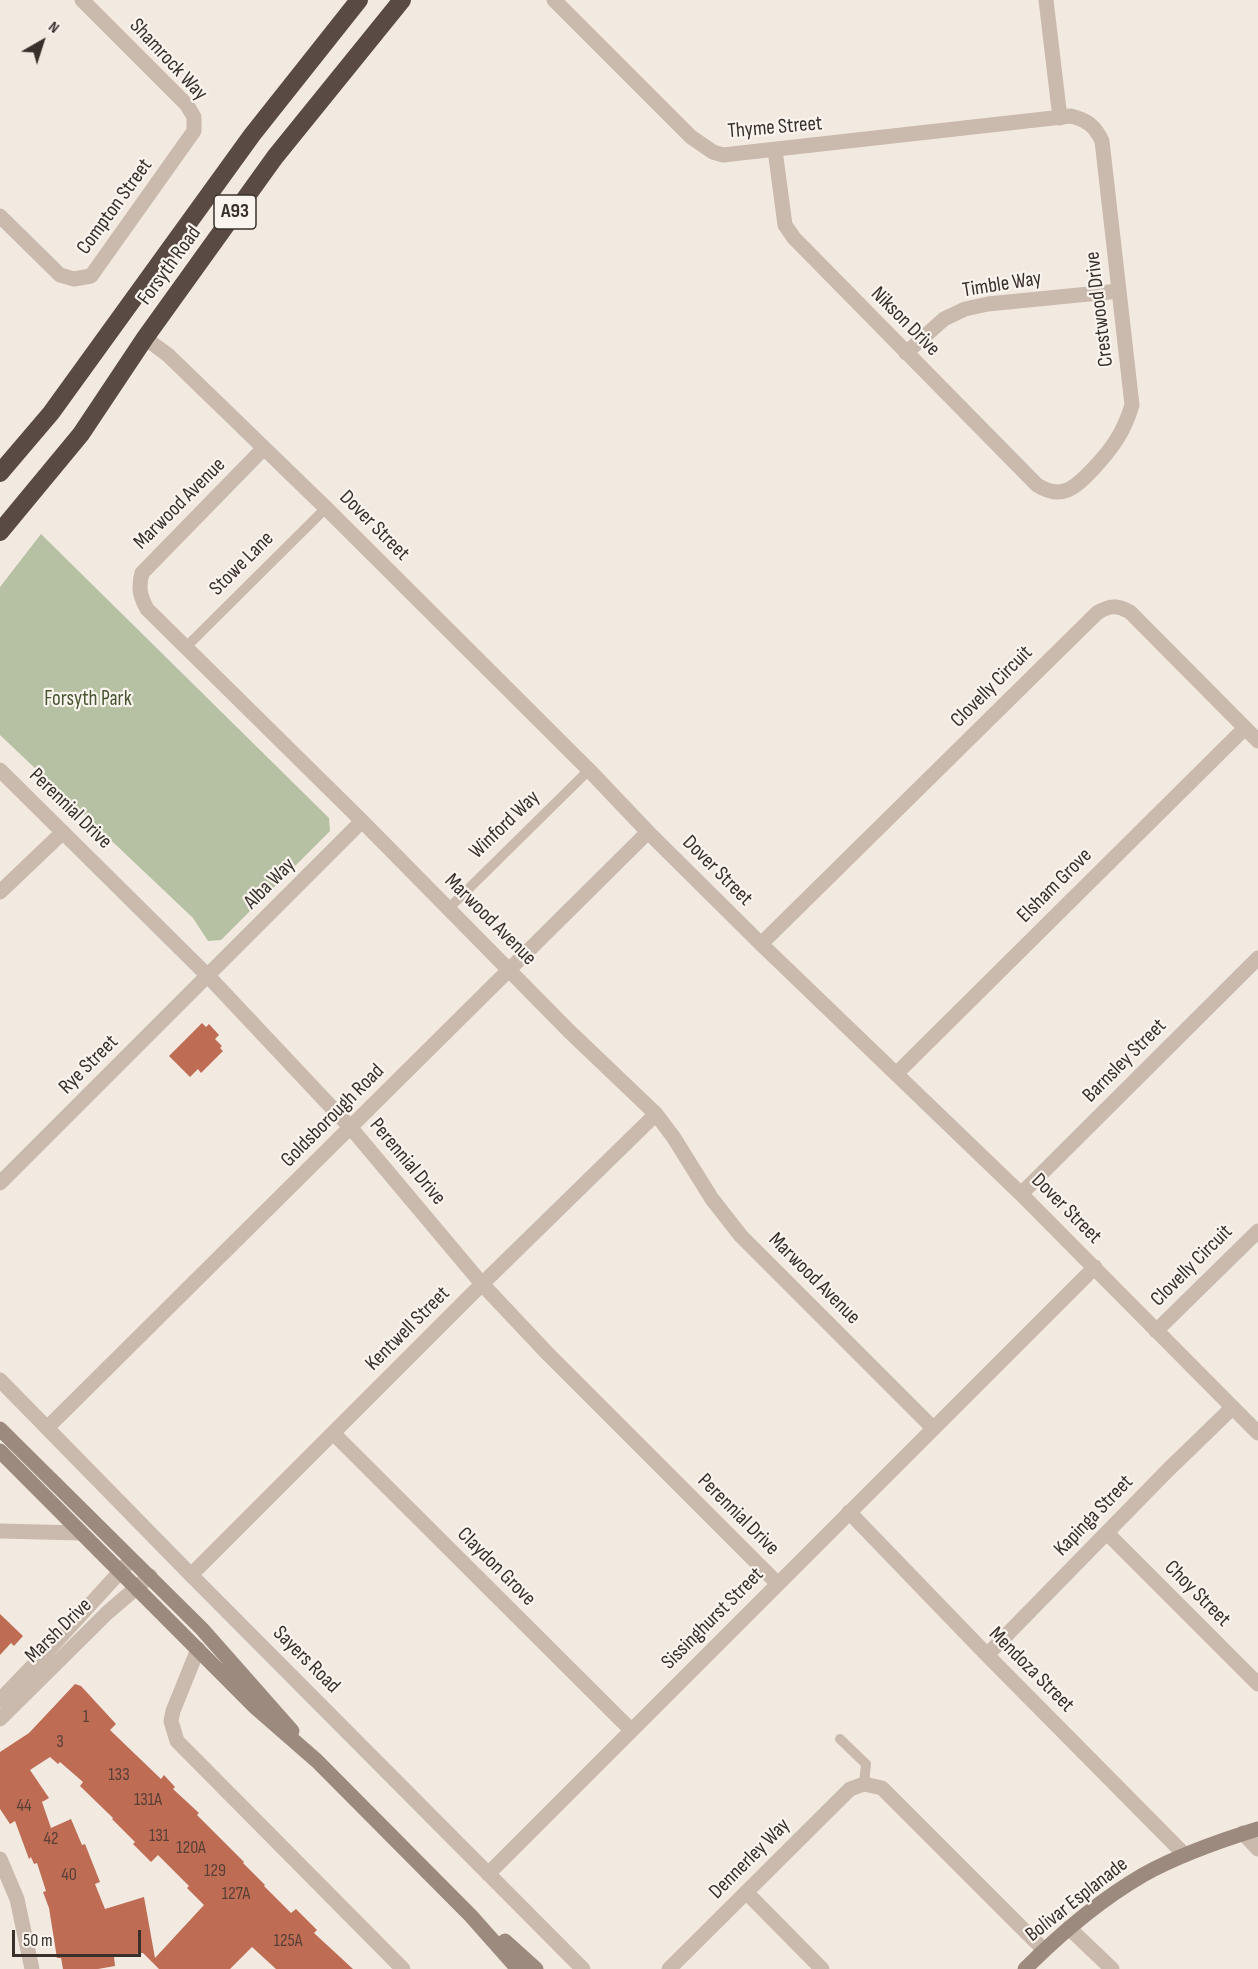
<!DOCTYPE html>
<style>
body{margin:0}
#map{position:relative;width:1258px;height:1969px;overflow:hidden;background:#f2eae1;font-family:"Sofia Sans Condensed",sans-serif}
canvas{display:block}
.north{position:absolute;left:12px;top:12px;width:60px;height:60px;-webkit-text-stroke:4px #faf4ee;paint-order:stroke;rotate:39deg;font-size:16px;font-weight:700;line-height:24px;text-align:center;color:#39302c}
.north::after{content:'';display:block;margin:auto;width:21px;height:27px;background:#39302c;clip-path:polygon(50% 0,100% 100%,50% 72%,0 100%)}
.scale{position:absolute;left:12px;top:1930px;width:129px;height:27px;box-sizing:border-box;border:3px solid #39302c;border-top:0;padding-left:8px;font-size:18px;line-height:21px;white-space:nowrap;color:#39302c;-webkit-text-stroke:4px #faf4ee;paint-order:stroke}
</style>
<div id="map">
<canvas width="1258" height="1969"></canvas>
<div class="north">N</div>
<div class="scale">50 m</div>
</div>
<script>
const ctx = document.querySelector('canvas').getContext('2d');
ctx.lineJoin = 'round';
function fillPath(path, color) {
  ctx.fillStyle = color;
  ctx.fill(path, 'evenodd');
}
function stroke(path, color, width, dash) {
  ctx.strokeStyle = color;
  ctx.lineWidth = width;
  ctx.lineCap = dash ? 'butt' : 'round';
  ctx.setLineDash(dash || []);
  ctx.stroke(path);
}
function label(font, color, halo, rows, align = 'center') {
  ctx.font = font + ' "Sofia Sans Condensed",sans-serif';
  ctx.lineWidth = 4.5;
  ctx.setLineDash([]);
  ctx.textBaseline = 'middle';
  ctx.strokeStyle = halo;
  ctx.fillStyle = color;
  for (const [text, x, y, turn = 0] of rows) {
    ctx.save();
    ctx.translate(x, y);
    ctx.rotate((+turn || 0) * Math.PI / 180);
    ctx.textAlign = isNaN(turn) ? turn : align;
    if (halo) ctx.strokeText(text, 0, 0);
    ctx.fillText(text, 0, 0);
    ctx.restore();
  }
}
const green = new Path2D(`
 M41,534l288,284 1,13 -109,109 -13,1 -15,-23 -193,-183v-148z`);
const building = new Path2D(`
 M202,1023l4,4 3,-3 10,11 -4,4 7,7 -2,2 3,3 -22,22 -3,-4 -8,8 -21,-21z
 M0,1614l23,22 -9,10 -3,-3 -11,12z
 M75,1684l6,2 35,38 -6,6 51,49 3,-4 11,12 -2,2 26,24 -2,2 47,47 -1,1 22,22 -1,1 27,27 5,-4 21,21 -3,3 39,36h-77l-24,-22 -22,22h-71l-16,-16 -29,4 1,9 -17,3h-35l-2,-11h-4l-8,-50 -6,-16 3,-1 -9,-28 -3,1 -3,-7 -2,2 -14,-38 -5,3 -10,-15v-57l29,-19zM50,1757l8,7 2,-2 23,20 -3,4 33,32 -1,1 23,23 -2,2 18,18 7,-7 31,31 -2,2 17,17 -49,53 -11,-61 -39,12 -10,-25 5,-2 -15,-38 -3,1 -11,-26 -20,9 -9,-26 7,-4 -19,-28z`);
const lane = new Path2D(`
 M185,648l141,-140
 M448,909l141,-139
 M840,1739l26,25 -2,20`);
const street = new Path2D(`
 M554,0l137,137 22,15 10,3 348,-39c16,4 24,10 31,25l30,264c-8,27 -20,44 -39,64 -17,18 -31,32 -56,16l-243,-247 -9,-13 -10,-75
 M1046,0l14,118
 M0,216l60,59 14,4 17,-3 103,-145v-14l-7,-12 -105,-105
 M145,338l23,17 158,153 263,262 59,62 113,112 260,250 237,239
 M906,353l38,-34 21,-10 23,-5 131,-13
 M264,448l-122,125c-4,15 -2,23 5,36l215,212 207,210 87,83 18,24 38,61 29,37 192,192
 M0,770l209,207 142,151 131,156 66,70 230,230
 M0,892l63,-60
 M761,944l336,-331c13,-8 20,-8 33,-1l128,129
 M896,1074l349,-346
 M0,1183l362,-362
 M1021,1194l237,-236
 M1156,1331l102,-100
 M0,1380l191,195 392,394
 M47,1428l601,-596
 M333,1433l298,297
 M849,1512l138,143 198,200
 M0,1531l81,2
 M1107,1533l151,151
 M191,1575l291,-291 174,-170
 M198,1649l-25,62 -2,10 6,20 226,228
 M987,1655l181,-185 64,-62
 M0,1700l54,-56 75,-82
 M0,1719l107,-106 43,-37
 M1243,1833l15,16
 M0,1859l17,40 15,70
 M488,1874l607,-607
 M746,1892l76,77
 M1069,1928l43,41
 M669,1969l181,-180 14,-5 18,4 162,162`);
const secondary = new Path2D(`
 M0,1429l202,200 90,102
 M0,1451l254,255 63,55 154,155 47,53
 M505,1941l31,28
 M1025,1969c35,-35 75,-69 118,-94 36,-20 76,-34 115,-46`);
const highway = new Path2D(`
 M0,473l51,-60 201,-278 107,-135
 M0,532l81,-98 64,-96 130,-181 127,-157`);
const numberNames = [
 ["1",86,1717],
 ["3",60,1742],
 ["133",119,1775],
 ["131A",148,1800],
 ["44",24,1806],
 ["131",159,1836],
 ["42",51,1839],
 ["120A",191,1848],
 ["129",215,1871],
 ["40",69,1875],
 ["127A",236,1894],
 ["125A",288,1941]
];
const shields = [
 [235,212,42]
];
const shieldNames = [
 ["A93",235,212]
];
const streetNames = [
 ["Shamrock Way",168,60,47],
 ["Thyme Street",775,128,-5],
 ["Compton Street",115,207,-54],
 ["Forsyth Road",170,266,-54],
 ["Timble Way",1002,285,-9],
 ["Crestwood Drive",1100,309,-97],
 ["Nikson Drive",905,322,45],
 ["Marwood Avenue",180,504,-45],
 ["Dover Street",374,526,45],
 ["Stowe Lane",242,564,-45],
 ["Clovelly Circuit",992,687,-45],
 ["Perennial Drive",70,809,44],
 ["Winford Way",505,825,-44],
 ["Dover Street",717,871,45],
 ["Alba Way",270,884,-45],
 ["Elsham Grove",1055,886,-45],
 ["Marwood Avenue",490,920,45],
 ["Barnsley Street",1125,1061,-45],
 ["Rye Street",89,1065,-45],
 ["Goldsborough Road",333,1116,-45],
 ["Perennial Drive",407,1162,50],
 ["Dover Street",1066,1209,45],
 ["Clovelly Circuit",1192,1266,-45],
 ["Marwood Avenue",814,1279,45],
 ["Kentwell Street",408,1329,-45],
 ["Perennial Drive",738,1515,45],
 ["Kapinga Street",1094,1516,-46],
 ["Claydon Grove",496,1567,45],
 ["Choy Street",1197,1594,45],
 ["Sissinghurst Street",713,1619,-45],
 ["Marsh Drive",59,1631,-44],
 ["Sayers Road",306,1660,45],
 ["Mendoza Street",1031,1670,45],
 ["Dennerley Way",750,1859,-45],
 ["Bolivar Esplanade",1077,1900,-38]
];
const parkNames = [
 ["Forsyth Park",88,700]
];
fillPath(green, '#b6c0a2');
fillPath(building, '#be6d54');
stroke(lane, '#cabaae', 10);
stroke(street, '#cabaae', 15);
stroke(secondary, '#9d8a7f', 15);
stroke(highway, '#594a43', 18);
label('18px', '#5a3f36', null, numberNames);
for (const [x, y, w] of shields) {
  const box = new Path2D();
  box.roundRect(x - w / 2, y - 17, w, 34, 4.5);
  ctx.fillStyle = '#faf4ee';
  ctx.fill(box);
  stroke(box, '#39302c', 1.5);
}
label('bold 20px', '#39302c', null, shieldNames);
label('21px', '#39302c', '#faf4ee', streetNames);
label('21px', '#485531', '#faf4ee', parkNames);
</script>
